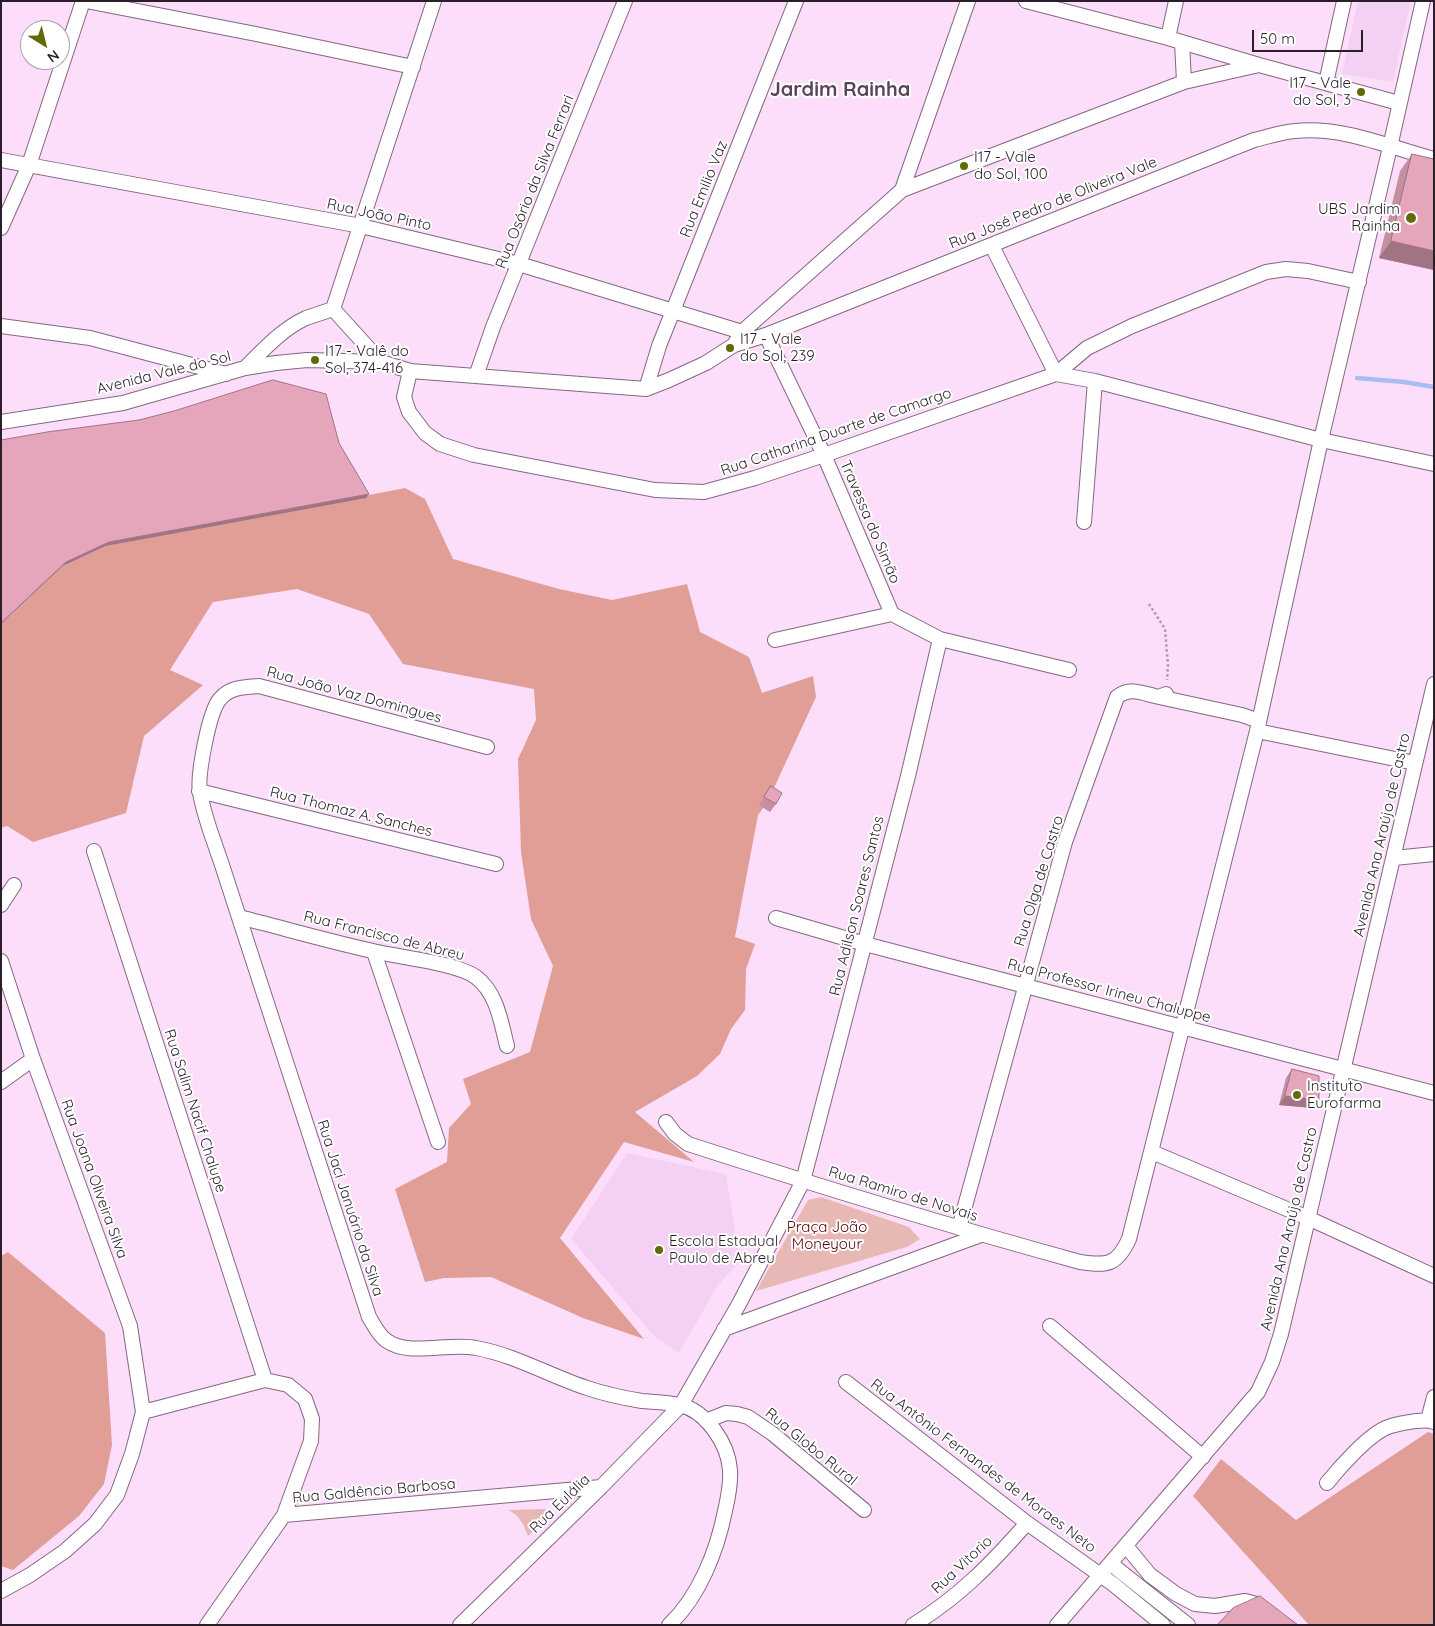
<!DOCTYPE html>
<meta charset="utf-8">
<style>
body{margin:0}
#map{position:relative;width:1435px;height:1626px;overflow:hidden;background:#fcdefb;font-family:Quicksand,sans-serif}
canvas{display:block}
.frame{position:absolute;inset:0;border:2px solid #2a1f29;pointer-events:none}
.north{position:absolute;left:20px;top:20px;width:50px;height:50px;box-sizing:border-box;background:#fff;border:1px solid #aaa5a9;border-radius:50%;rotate:144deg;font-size:14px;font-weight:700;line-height:20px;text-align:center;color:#2a1f29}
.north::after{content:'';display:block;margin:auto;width:18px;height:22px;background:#646908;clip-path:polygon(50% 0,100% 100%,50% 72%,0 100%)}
.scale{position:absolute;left:1252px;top:30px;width:111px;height:22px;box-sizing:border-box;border:2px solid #2a1f29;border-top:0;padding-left:6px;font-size:15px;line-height:18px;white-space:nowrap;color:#2a1f29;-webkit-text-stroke:4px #fff;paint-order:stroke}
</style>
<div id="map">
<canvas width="1435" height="1626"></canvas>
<div class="frame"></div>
<div class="north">N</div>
<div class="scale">50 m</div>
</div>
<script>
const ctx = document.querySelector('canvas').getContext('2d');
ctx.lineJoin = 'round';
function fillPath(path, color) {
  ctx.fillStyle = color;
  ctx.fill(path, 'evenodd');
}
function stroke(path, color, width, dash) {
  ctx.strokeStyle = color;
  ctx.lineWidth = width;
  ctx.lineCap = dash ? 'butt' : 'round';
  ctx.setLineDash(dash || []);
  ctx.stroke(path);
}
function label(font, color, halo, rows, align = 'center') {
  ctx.font = font + ' Quicksand,sans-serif';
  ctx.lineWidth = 4;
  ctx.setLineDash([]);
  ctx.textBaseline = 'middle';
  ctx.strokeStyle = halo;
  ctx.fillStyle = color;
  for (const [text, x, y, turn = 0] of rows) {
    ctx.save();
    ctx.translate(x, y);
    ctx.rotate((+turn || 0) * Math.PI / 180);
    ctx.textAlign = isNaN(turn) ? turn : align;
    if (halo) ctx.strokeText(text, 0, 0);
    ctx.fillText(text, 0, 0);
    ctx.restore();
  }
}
const built = new Path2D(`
 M1358,1h53l-18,81 -51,-8z
 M627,1153l99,21 14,88 -22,23 -39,68 -23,-15 -85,-99z`);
const green = new Path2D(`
 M821,1197l88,30 11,12 -13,8 -151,44 52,-91z
 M546,1509l-2,12 -16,15c-5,-13 -8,-20 -20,-26z`);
const forest = new Path2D(`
 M405,488l20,11 28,60 106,30 53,11 75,-16 13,48 49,25 13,36 51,-17 3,21 -49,106 -9,12 -23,122 20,7 -9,25 -1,41 -14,19 -11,25 -23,22 -62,36 59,50 -70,-20 -64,96 84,101 -61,-21 -92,-41 -47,1 -19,4 -30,-93 52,-27 2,-34 22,-24 -8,-25 67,-27 23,-86 -22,-47 -10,-67 -3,-93 18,-39 -2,-31 -131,-25 -34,-50 -72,-25 -84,13 -43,68 33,15 -59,51 -18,77 -93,29 -26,-16 -6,2v-204l62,-58 43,-20z
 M8,1252l97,81 7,112 -8,39 -25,32 -66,54 -12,-4v-310z
 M1428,1432l6,2v191h-125l-116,-129 28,-37 75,61z`);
const stream = new Path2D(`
 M1357,378l47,4 30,5`);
const path = new Path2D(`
 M1149,604l16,25 3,36 -1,15`);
const minor = new Path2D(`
 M86,1l170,33 157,33
 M1026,1l142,37 91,27 140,38
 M1168,38l8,-37
 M1182,42l2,40
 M1326,83l18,-82
 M1,160l360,66 158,38 223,68
 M902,190l66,-189
 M1,228l28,-63 54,-164
 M992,246l64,128
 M333,309l48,53
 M1,326l89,12 136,36
 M766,335l58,120 68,159
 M734,345l32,-10 488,-195c13,-3 27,-8 41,-9 47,-5 94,16 139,28
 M245,368c18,-18 37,-39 61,-50 9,-3 18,-6 27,-9l101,-308
 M410,371l-6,26 5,15 16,21 15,11 34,11 181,35 49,2 51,-14 69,-23 232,-81 39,7 226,59 113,24
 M1056,374l31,-26 45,-22 134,-54 20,-3 22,2 51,11
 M476,376l17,-49 132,-326
 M646,389l13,-43 137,-345
 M1,422l122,-19 122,-35 31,-5 31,-3 74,2 29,9 236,18 23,-9 37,-17 28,-18 8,-13 160,-142 282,-108 75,-17
 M1084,522l11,-141
 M775,640l117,-26 48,25 129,31
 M1159,697l83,18 17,6
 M1257,731l158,32
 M487,747l-228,-61c-15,1 -29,1 -39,13 -11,12 -23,77 -20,93 3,22 14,49 21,70l148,455c5,8 10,19 18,24 23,16 63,1 89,7 39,7 74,28 111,40 18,6 36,10 55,13 12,1 25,1 38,4 26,6 48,38 50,65 1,14 -2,28 -5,41 -8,40 -26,86 -56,114
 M199,791l297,73
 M94,851l171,529
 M1394,858l40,-4
 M1,905l13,-20
 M239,917c44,11 89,24 134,34 25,6 84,12 103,26 21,16 25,45 31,69
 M776,918l89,26 569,149
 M374,952l64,190
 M1,961l32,98 97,267 13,86 -11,42 -15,41 -22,29 -30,27 -35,24 -29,16
 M1,1082l32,-23
 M666,1122l9,12 13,10c130,42 261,82 392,118 28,4 37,3 49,-23l128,-508 64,-291 69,-293 33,-146
 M1152,1152l156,66 126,58
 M959,1228l106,-386 52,-145c14,-11 27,-3 42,0l7,-3
 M1050,1326l153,131
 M724,1329l257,-94
 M846,1382l181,141 86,61 50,41
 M143,1412l122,-32 23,5 17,14 7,20 -1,22 -27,74 -77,110
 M1428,1420l6,-23
 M706,1421l20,-8 11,1 11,3 25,17 91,76
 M1327,1483c13,-16 42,-49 61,-56 8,-3 17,-4 27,-6 6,0 12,-2 19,1
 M284,1515l317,-28
 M1126,1546l24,29 26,19 19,10 20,2 30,-5 11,3 26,21
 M1111,1564l77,61
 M460,1625l141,-138 80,-82 58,-101 64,-123 105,-405 32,-137
 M913,1625c46,-28 79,-62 114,-102
 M1057,1625l201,-233 14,-30 9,-28 153,-650`);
const wall = new Path2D(`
 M1412,154l22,5v111l-55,-12 21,-87z
 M771,786l5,18 -6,8 -11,-7z
 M1292,1069l21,39 -34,-3 7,-27z`);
const shadedWall = new Path2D(`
 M1391,241l43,10v19l-55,-12z
 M369,494l-3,4 -260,48 -43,20 -62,58v-1l65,-61 43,-20z
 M1285,1096l34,4 -6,8 -34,-3z`);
const building = new Path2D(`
 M1412,154l22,5v92l-43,-10z
 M273,380l53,14 13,49 30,51 -260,48 -43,20 -65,61v-183l46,-8 92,-12 35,-9z
 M771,786l11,7 -6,11 -12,-7z
 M1292,1069l27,7v24l-34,-4z
 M1260,1596l38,29h-81l16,-17z`);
const markers = [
 [1361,92,5,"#646908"],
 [964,166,5,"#646908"],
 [1411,218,6,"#646908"],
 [730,348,5,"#646908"],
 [315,360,5,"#646908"],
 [1297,1095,5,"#646908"],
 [659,1250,5,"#646908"]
];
const poiNames = [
 ["I17 - Vale",1351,83,"right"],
 ["do Sol, 3",1351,100,"right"],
 ["I17 - Vale",974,157],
 ["do Sol, 100",974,174],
 ["UBS Jardim",1400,209,"right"],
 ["Rainha",1400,226,"right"],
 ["I17 - Vale",740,339],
 ["do Sol, 239",740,356],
 ["I17 - Valê do",325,351],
 ["Sol, 374-416",325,368],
 ["Instituto",1307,1086],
 ["Eurofarma",1307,1103],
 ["Escola Estadual",669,1241],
 ["Paulo de Abreu",669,1258]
];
const streetNames = [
 ["Rua Osório da Silva Ferrari",535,182,-68],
 ["Rua Emilio Vaz",704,189,-68],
 ["Rua José Pedro de Oliveira Vale",1053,203,-22],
 ["Rua João Pinto",379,215,12],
 ["Avenida Vale do Sol",164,373,-14],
 ["Rua Catharina Duarte de Camargo",836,432,-19],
 ["Travessa do Simão",870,522,67],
 ["Rua João Vaz Domingues",354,695,15],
 ["Rua Thomaz A. Sanches",351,812,14],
 ["Avenida Ana Araújo de Castro",1382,835,-77],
 ["Rua Olga de Castro",1039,881,-73],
 ["Rua Adilson Soares Santos",857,906,-76],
 ["Rua Francisco de Abreu",384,936,14],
 ["Rua Professor Irineu Chaluppe",1109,991,15],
 ["Rua Salim Nacif Chalupe",195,1111,72],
 ["Rua Joana Oliveira Silva",94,1179,70],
 ["Rua Ramiro de Novais",903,1194,17],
 ["Rua Jaci Januário da Silva",350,1208,72],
 ["Avenida Ana Araújo de Castro",1289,1229,-77],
 ["Rua Globo Rural",811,1447,39],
 ["Rua Antônio Fernandes de Moraes Neto",983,1466,37],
 ["Rua Galdêncio Barbosa",374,1491,-5],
 ["Rua Eulália",560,1504,-44],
 ["Rua Vitorio",962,1565,-43]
];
const parkNames = [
 ["Praça João",827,1227],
 ["Moneyour",827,1244]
];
const districtNames = [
 ["Jardim Rainha",840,90]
];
fillPath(built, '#f4d1f3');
fillPath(green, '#e8b9b4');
fillPath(forest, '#e19e97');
stroke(stream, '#a9bdf3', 4.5);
stroke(minor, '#826881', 16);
stroke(path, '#af98ae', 2.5, [2.5, 2.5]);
stroke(minor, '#fff', 14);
fillPath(wall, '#c58ea1');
fillPath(shadedWall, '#a07483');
fillPath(building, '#e5a5bb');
stroke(building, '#a07483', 1);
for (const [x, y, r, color] of markers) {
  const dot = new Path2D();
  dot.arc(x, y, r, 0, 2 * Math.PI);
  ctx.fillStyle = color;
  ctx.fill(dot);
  stroke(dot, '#fff', 2);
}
label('15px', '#2a1f29', '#fff', poiNames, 'left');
label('15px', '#2a1f29', '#fff', streetNames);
label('15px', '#530308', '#fff', parkNames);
label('bold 20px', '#5b435a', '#fff', districtNames);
</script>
